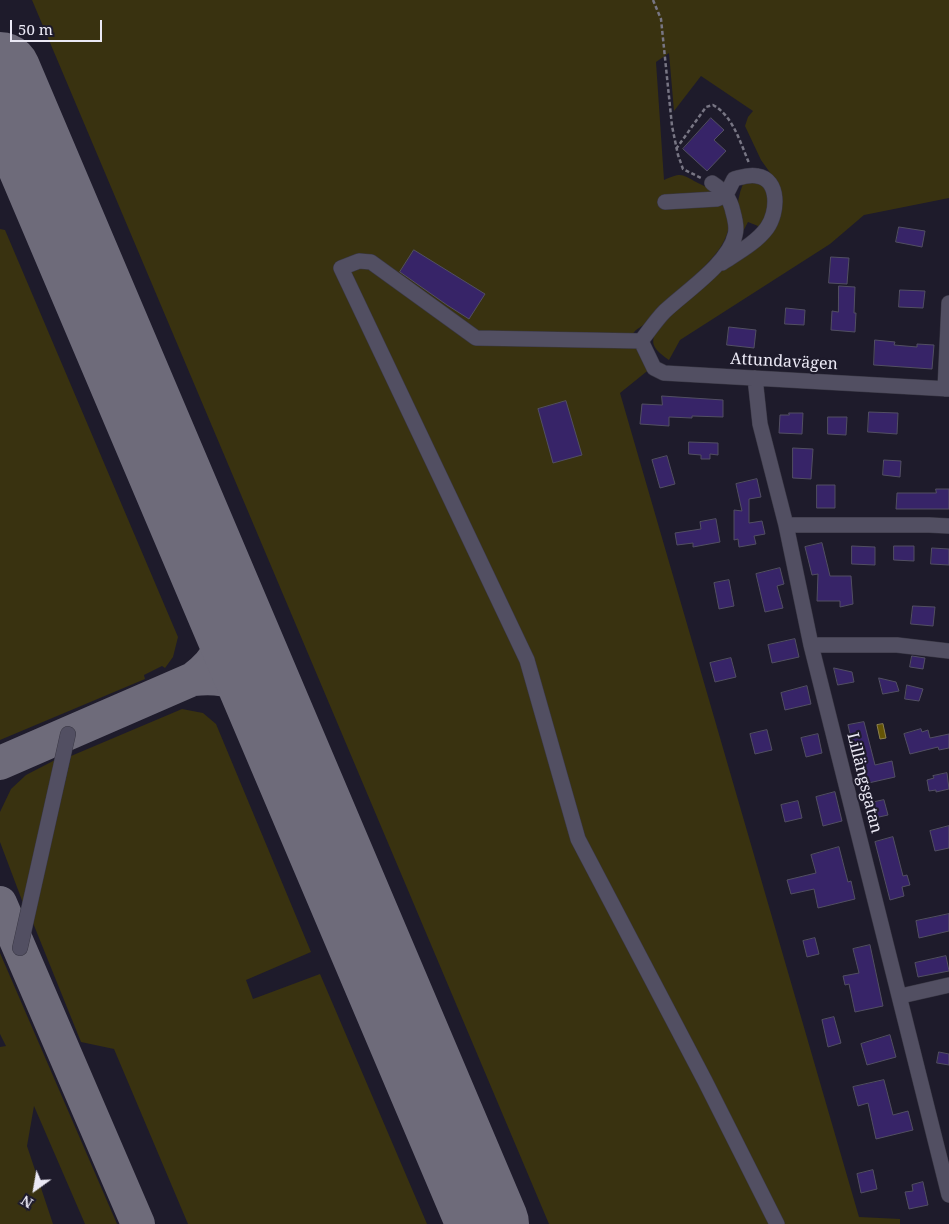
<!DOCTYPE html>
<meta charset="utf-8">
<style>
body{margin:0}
#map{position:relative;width:949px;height:1224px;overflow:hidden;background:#1e1b2b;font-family:"Noto Serif",serif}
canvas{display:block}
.north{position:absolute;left:10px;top:1164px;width:50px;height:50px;-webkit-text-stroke:4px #1e1b2b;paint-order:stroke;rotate:212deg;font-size:14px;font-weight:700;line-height:20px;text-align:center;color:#ebe9f5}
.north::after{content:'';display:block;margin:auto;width:18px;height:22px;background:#ebe9f5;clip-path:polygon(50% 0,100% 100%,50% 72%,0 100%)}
.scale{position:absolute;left:10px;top:20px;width:92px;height:22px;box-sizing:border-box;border:2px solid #ebe9f5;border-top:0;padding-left:6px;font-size:15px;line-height:18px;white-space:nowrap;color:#ebe9f5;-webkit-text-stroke:4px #1e1b2b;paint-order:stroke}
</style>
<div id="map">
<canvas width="949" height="1224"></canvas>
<div class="north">N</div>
<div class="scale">50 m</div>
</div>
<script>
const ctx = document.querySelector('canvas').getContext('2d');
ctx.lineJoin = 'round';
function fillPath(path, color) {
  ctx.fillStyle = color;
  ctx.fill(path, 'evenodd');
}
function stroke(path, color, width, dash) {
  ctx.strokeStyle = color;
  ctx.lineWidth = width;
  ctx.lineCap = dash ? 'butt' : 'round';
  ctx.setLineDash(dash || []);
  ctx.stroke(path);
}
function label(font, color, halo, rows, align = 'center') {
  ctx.font = font + ' "Noto Serif",serif';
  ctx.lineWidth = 4.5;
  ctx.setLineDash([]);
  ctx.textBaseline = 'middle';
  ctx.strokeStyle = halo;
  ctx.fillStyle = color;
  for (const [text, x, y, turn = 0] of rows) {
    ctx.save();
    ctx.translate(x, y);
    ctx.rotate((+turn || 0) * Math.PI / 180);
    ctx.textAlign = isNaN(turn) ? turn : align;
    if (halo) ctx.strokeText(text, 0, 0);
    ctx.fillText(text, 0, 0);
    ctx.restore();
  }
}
const green = new Path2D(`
 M32,0h917v198l-85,17 -34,29 -150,96 -11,20c-18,-13 -20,-17 -9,-37l113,-98 9,-15 -1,-11 -5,-18 -15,-21 -16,-34 3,-9 5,-6 -52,-35 -27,35 -5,-58 -13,9 8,118c18,-8 17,-6 34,3 9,5 23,9 27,19 17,36 -20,64 -43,85 -11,11 -21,22 -32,33 -12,11 -16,6 -21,24l7,4 15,20 -31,25 239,824 41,2v5h-351z
 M757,179l13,14 -1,24 -15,19 4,-10 -10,-4 -11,21c0,-19 -2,-41 6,-59z
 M0,229l5,1 173,407 -5,20 -8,11 -3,-2 -18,9 1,4 -145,61z
 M182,709l21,4 13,11 95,228 -65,28 7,19 67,-25 107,250h-239l-74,-175 -33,-7 -48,-119 38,-167z
 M55,760l-32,143 -23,-61v-30l11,-23 15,-14z
 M0,953l117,271h-32l-51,-118 -7,40 26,78h-53v-177l6,-1 -6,-12z`);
const water = new Path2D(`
 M883,724l3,14 -6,1 -3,-14z`);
const taxiway = new Path2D(`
 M193,679c37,-4 54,5 78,33
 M0,763l193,-84c31,-22 32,-41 31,-77
 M0,903l138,321`);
const runway = new Path2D(`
 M0,73l488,1151`);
const building = new Path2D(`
 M711,118l13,12 -10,10 12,11 -19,20 -24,-22z
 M899,227l26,4 -3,16 -26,-5z
 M414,250l71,44 -16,25 -22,-14 -47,-33z
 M831,257l18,1 -2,26 -18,-1z
 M839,286l16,1 -1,26h2l-1,19 -24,-2 1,-19 6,1z
 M900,290l25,1 -2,17 -24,-1z
 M786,308l19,2 -1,15 -19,-1z
 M729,327l27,3 -2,18 -27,-3z
 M875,340l20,2 -1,3 23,2v-3l17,1 -2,24 -58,-4z
 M662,396l61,4v17l-31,-1v2l-23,-1v9l-29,-2 2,-20 20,1z
 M566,401l16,54 -29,8 -15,-54z
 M869,412l29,1 -1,21 -29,-2z
 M789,413h14l-1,21 -23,-1 1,-18h9z
 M828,417h19l-1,18 -18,-1z
 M689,442l29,1v12l-8,-1v5h-9v-4l-12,-1z
 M793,448l20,1 -2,30 -18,-1z
 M667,456l8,28 -15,4 -8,-28z
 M884,460l17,1 -1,16 -17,-2z
 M757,479l4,18 -12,2v24l13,-2 3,13 -11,2 2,8 -17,3 -1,-8 -4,1v-30l8,1 -6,-27z
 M817,485h18v23h-18z
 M936,489h13v20h-53l1,-16h39z
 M716,519l4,23 -27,5v-4l-16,2 -2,-12 26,-4 -1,-7z
 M822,543l8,33h21l2,28 -13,3v-6h-23l1,-27 -6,1 -7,-28z
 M852,546l23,1v18l-23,-1z
 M894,546h20v15l-20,-1z
 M932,548l17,1v16l-18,-1z
 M780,568l4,16 -7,2 6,22 -18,4 -9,-38z
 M729,580l5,26 -15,3 -5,-26z
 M913,606l22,1 -2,19 -22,-2z
 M795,639l4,18 -27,6 -4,-18z
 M912,656l13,2 -2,11 -13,-2z
 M731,658l5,19 -21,5 -5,-19z
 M834,668l18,4 2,10 -16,3z
 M879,678l17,4 3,9 -16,3z
 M907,685l16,4 -4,12 -14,-2z
 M807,686l4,18 -26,6 -4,-17z
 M864,722l11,43 17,-4 3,16 -31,7 -6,-29 -3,1 -7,-31z
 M921,729l1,3 6,-2 2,8 19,-4v14l-10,2 -1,-3 -28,7 -6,-20z
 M767,730l5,20 -17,4 -5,-20z
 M818,734l4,19 -16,4 -5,-19z
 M947,773l2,16 -13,3v-2l-7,1 -2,-11 7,-2 -1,-2z
 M835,792l7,29 -19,5 -7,-29z
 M884,800l4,15 -18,4 -4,-15z
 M798,801l4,17 -17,4 -4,-17z
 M949,826v22l-14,3 -5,-20z
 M893,837l10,39 4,-1 3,10 -8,2 2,9 -14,4 -15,-58z
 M839,847l9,35 3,-1 4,18 -37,9 -4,-19 -23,5 -4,-14 29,-7 -5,-18z
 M949,914v17l-30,7 -3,-17z
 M815,938l4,16 -12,3 -4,-16z
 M870,945l13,61 -28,6 -6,-28 -4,1 -2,-9 16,-3 -6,-24z
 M946,956l3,15 -31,6 -3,-14z
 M834,1017l7,26 -13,4 -6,-27z
 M890,1035l6,22 -29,8 -6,-21z
 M939,1052l10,2v11l-12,-2z
 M884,1080l9,35 15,-4 5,19 -37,9 -8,-36 -10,3 -5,-19z
 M873,1170l4,19 -16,4 -4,-19z
 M923,1182l5,23 -19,4 -4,-17 8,-1 -1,-6z`);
const path = new Path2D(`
 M653,0l8,19 11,107 6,29 5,14 18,9
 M676,149l30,-42 7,-2c20,11 27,37 36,58`);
const minor = new Path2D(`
 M712,183c12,8 18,15 21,29 2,7 4,17 2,23 -6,28 -50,57 -70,76 -9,9 -16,20 -24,30l-165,-3 -105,-76 -12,-1 -18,7 186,392 51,179 127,242 72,143
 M665,202l52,-3 9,-4 8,-16c8,-2 15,-5 23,-3 23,3 21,37 10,52 -11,15 -30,25 -45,35
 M641,341l13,27 10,5 285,16
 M755,378l5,46 26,101 25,120 138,550
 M945,389l4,-86
 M786,525h143l20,1
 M811,645h86l52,6
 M20,948l48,-214
 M901,996l48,-11`);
const streetNames = [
 ["Attundavägen",784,362,3],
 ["Lillängsgatan",864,783,76]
];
fillPath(green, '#393210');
fillPath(water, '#655505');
stroke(water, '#8d814d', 1);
stroke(taxiway, '#6e6b7a', 34);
stroke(runway, '#6e6b7a', 82);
fillPath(building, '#372468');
stroke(building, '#524f62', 1);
stroke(minor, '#3a3845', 16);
stroke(path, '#787684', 2.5, [4, 2.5]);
stroke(minor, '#524f62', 15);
label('16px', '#ebe9f5', '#1e1b2b', streetNames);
</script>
